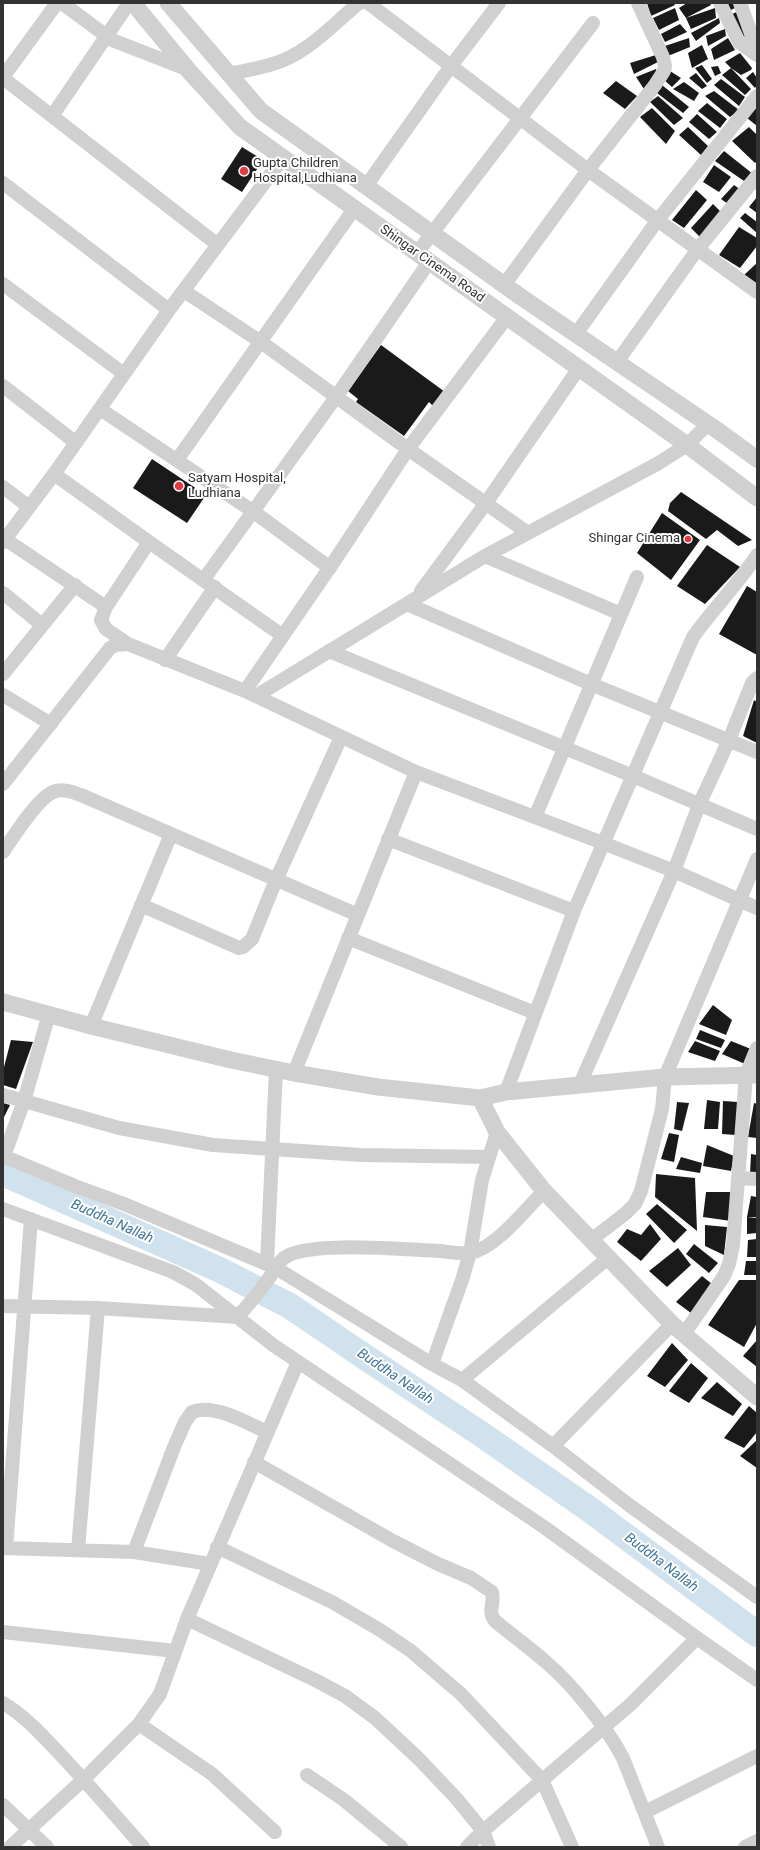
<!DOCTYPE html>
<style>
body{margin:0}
#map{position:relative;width:760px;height:1850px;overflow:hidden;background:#fff;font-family:Roboto,sans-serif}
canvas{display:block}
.frame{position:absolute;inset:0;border:4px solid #333;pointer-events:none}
</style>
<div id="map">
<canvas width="760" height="1850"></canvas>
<div class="frame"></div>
</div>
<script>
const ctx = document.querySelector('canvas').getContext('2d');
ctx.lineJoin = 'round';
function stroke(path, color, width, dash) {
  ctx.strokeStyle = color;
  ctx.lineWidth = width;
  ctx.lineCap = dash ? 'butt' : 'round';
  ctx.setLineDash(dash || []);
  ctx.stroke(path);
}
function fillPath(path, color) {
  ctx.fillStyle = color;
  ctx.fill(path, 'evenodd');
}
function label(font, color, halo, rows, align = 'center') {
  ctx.font = font + ' Roboto,sans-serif';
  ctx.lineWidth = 4;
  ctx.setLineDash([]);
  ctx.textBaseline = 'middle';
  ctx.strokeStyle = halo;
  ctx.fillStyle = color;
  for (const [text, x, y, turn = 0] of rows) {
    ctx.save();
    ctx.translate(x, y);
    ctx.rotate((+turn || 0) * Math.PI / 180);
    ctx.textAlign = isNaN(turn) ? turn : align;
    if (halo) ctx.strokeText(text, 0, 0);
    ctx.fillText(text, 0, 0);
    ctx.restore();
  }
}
const river = new Path2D(`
 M3,1173l217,97 70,36 72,49 119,79 108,75 168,125`);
const building = new Path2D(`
 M647,3h27l1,2 -24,11z
 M687,3h23l1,2 -25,13 -7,-10z
 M727,3h9l1,4 -8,4z
 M675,8l4,12 -20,10 -6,-12z
 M715,8l1,10 -25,11 -5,-11z
 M739,11l8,24 -5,3 -10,-24z
 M719,18l1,5 -24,18 -5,-8z
 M680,24l7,8 -22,10 -4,-8z
 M725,29l1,7 -18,10 -2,-10z
 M689,38l1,9 -22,9 -3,-10z
 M728,38l7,12 -21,10 -3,-11z
 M702,45l6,14 -16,9 -4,-15z
 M740,53l12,15 -1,2 -10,5 -10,-7 20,21 -6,6 -23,-20 9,-7 -6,-6z
 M656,55l2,7 -24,12 -4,-11z
 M702,65l10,14 -5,4 -12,-15z
 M718,66l3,7 -6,3 -4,-9z
 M656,69l2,5 -14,15 -8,-12z
 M670,71l11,7 -9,9 -8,-7z
 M753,72l4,6v7l-2,3 -9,-10z
 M696,73l11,13 -5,3 -13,-11z
 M721,79l24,18 -6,9 -25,-21z
 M616,81l21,15 -12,13 -22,-16z
 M684,82l15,11 -5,8 -21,-12z
 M662,85l27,22 -6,6 -26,-20z
 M714,91l25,19 -9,7 -25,-21z
 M658,96l25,22 -9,7 -24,-23z
 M707,103l20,16 -7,9 -22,-17z
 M757,106v20l-10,-8z
 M652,108l23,23 -9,13 -26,-27z
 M697,114l20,18 -8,7 -20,-17z
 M688,127l20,19 -7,9 -22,-20z
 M749,127l8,8v26l-2,2 -23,-22z
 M242,147l21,13 -21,32 -21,-13z
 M724,151l29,23 -9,7 -29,-20z
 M714,165l17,12 -12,15 -16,-10z
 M734,185l7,5 -13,14 -7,-5z
 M696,190l11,10 -23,28 -12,-8z
 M757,197v16l-8,-6z
 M713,204l8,8 -21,25 -9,-9z
 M745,213l12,9v11l-17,-15z
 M739,227l18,11v8l-17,22 -21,-13z
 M757,263v22l-13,-10z
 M381,345l64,47 -11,15 -5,-5 -25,34 -48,-34 2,-3 -10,-8z
 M152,459l54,36 -19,28 -54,-35z
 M681,492l71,48 -14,6 -21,-16 -11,9 -38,-28 2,-8z
 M662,513l38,27 -29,40 -34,-27z
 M707,545l33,22 -35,37 -28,-18z
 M747,586l10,6v63l-38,-21z
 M754,700l3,2v41l-14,-7z
 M713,1005l19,15 -6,15 -27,-11z
 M700,1030l25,10 -4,8 -25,-9z
 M11,1040l22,2 -17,47 -13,-4v-14z
 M695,1041l25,10 -5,10 -27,-9z
 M731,1041l20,8 -6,15 -23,-10z
 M707,1100l13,2 -2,27h-14z
 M723,1101l15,1 -2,33 -14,-1z
 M677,1102l12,1 -7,28 -8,-2z
 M3,1103l7,2 -7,14z
 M754,1103l3,1v34l-9,-1z
 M669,1133l10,2 -5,27 -13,-3z
 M707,1145l27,11 -3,15 -28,-5z
 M751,1154l6,1v19h-7z
 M681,1157l21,6 -2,10 -24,-4z
 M656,1174l39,4 2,53 -42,-34z
 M706,1192h25v29l-28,-4z
 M751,1196l6,1v20h-10z
 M657,1204l30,26 -13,13 -28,-29z
 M747,1217l10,1v15l-10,1z
 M650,1224l11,15 -20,22 -24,-19 10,-13 14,6z
 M705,1225l22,2 -3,28 -19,-9z
 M757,1239v18h-10l1,-17z
 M694,1244l24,19 -9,10 -23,-19z
 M678,1248l13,17 -24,22 -18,-16z
 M746,1261h11v14h-13z
 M702,1276l10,8 -21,29 -15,-11z
 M739,1280h18v43l-13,24 -36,-22z
 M757,1340v27l-14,-11z
 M672,1343l16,17 -23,27 -18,-11z
 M691,1363l17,15 -19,25 -20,-12z
 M717,1382l25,22 -9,12 -32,-18z
 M749,1406l8,7v19l-13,16 -20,-10z
 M757,1440v28l-17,-12z`);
const minor = new Path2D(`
 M62,3l50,37 77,30
 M368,3l220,167 169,122
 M720,3l19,39 18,13
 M740,3l17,47
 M230,74c21,-5 45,-8 64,-19 24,-13 44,-35 65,-52
 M3,77l54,-74
 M3,78l215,167
 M52,116l77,-113
 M3,183l166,127
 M366,186l85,-120 48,-63
 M417,253l176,-230
 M3,284l121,90
 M504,285l84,-115 67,-85 9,-14 1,-5 -2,-9 -25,-54
 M184,291l77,51 147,107 120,84
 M576,334l81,-113 100,-125
 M617,362l80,-112 60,-74
 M3,386l72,56
 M100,409l154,103 76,56
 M177,460l177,-251
 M54,474l95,68 -43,65 -5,13 5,9 22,15
 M3,487l26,20
 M5,539l101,68
 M3,542l51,-68 115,-164 114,-152
 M149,542l134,94
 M485,556l136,58
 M204,579l132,-182 93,-135
 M421,591l65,-88 93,-135
 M3,593l39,32
 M407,604l184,80 166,68
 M329,651l304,125 124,53
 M165,660l50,-73
 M3,674l72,-89
 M245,691l92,-134 71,-108 99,-132
 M3,695l48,29
 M256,696l229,-140 172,-92 30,-19 21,-21
 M3,784l107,-136 6,-3 12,-1 117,47 171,81 187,71 71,28 83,37
 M535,817l102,-240
 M388,839l186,72
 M3,852c10,-15 34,-53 50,-60 9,-4 19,0 28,3l277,120
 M141,905l98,43 4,-1 9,-8 24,-59 65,-143
 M348,938l187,75
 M91,1026l80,-192
 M294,1073l122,-301
 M580,1084l94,-213 25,-66 30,-65 23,-57 5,-5
 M506,1092l68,-181 119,-274c20,-28 45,-53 64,-82
 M3,1095l116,33 94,17 148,10 128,2
 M3,1156l72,30 49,18 152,64 156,96 30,16 91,66 76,59 128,92
 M4,1156l20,-55 25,-87
 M738,1178l19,1
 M3,1209l170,63 22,12 78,61 271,182 153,111 60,42
 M591,1240l35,-27 9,-9 6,-13 21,-82 3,-32 92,-218
 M267,1263l9,-194
 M3,1306l95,2 139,9c12,-12 22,-25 32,-39 5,-7 9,-15 15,-20 22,-18 124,-8 156,-7 9,1 21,3 30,2 26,-5 55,-43 74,-62
 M684,1334l40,-58 5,-12 4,-19 13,-170 11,-27
 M432,1364l30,-84 8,-27 12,-73 15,-48
 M462,1380l146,-122
 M553,1446l119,-122
 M254,1462l139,79 45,23 33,14 21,14c3,11 -5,19 3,29 17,14 35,27 52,42 25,21 61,66 76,95l35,89
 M217,1547l115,55 48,28 31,21 50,43 81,86 30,67
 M3,1548l131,4 76,12
 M6,1548l25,-329
 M78,1550l20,-242
 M134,1552l40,-105 11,-25 7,-10c22,-9 55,11 75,20
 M187,1619l130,62 28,15 30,22 43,40 38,40 27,33 6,16
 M3,1632l172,19
 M3,1703c22,13 39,32 56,50 29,31 56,62 84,94
 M139,1724l73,50 63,58
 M307,1775l37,25 57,47
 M3,1805l44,42
 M645,1812l112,-56
 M10,1847l74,-68 55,-55 21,-30 27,-75 111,-257
 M467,1847l16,-16 148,-127 66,-66
 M745,1847l12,-6`);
const tertiary = new Path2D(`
 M133,3l56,68 51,56 447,318 70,53
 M168,3l93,108 260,186 196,133 40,29
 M3,1002l88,24 140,34 63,13 84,14 102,11 26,-6 159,-15 92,-2
 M480,1098l17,34 47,59 128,133 85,73`);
const markers = [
 [244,171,5,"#e63946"],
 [179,486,5,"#e63946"],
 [688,539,4,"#e63946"]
];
const poiNames = [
 ["Gupta Children",253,164],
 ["Hospital,Ludhiana",253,179],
 ["Satyam Hospital,",188,479],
 ["Ludhiana",188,494],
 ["Shingar Cinema",680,539,"right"]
];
const streetNames = [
 ["Shingar Cinema Road",432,264,35]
];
const waterNames = [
 ["Buddha Nallah",112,1222,24],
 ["Buddha Nallah",395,1377,34],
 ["Buddha Nallah",661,1563,37]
];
stroke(river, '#cfe2ee', 26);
fillPath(building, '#1a1a1a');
stroke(minor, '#d0d0d0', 14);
stroke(tertiary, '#d0d0d0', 17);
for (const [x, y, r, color] of markers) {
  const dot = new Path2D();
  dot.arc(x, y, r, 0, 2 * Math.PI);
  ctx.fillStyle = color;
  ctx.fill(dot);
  stroke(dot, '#fff', 1.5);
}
label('13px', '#333', '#fff', poiNames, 'left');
label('13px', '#333', '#fff', streetNames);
label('italic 14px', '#3f7597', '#fff', waterNames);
</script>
